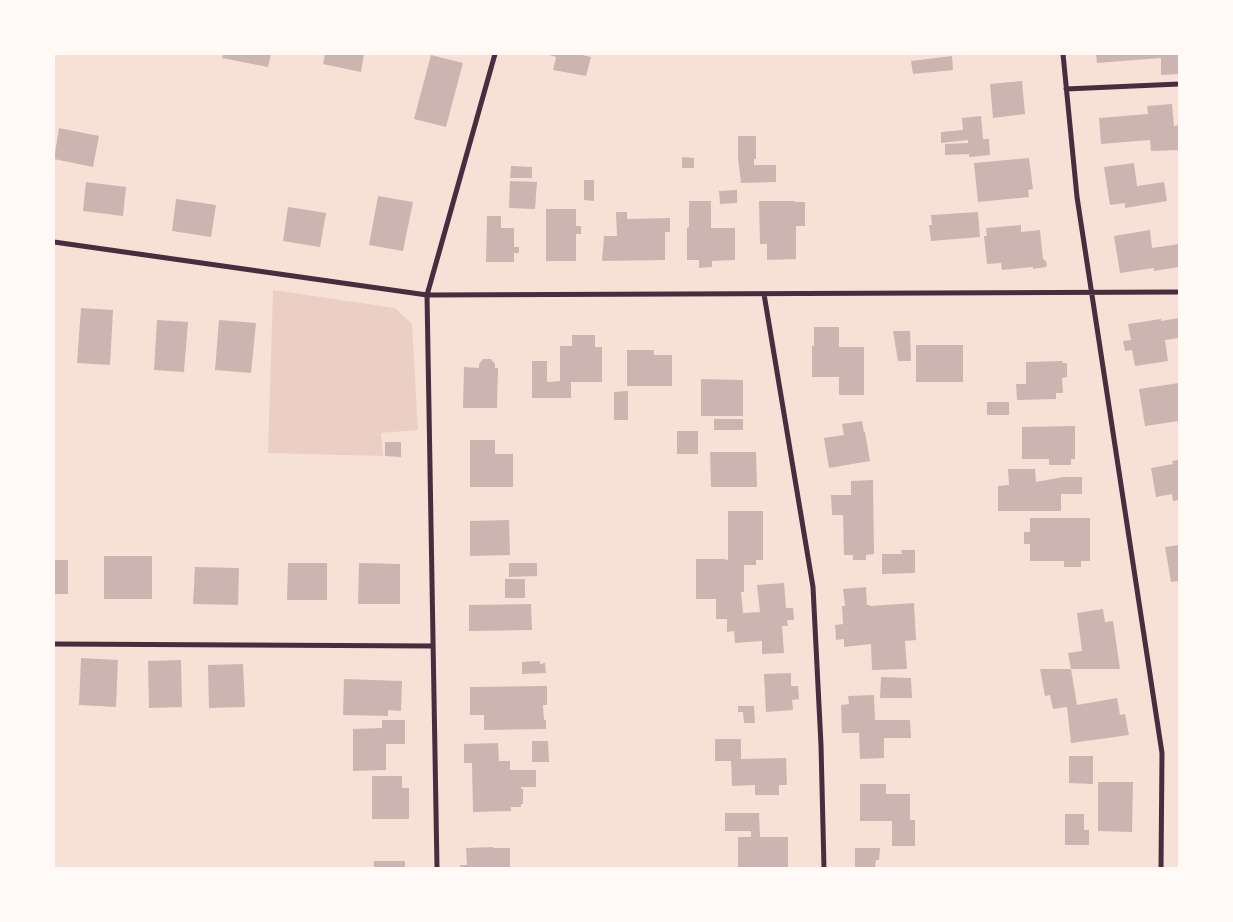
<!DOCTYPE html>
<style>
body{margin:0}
#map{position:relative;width:1233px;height:922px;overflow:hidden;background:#f7e1d7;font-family:"PT Sans",sans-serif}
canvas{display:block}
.frame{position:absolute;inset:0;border:55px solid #fffaf5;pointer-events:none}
</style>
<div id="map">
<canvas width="1233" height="922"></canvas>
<div class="frame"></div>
</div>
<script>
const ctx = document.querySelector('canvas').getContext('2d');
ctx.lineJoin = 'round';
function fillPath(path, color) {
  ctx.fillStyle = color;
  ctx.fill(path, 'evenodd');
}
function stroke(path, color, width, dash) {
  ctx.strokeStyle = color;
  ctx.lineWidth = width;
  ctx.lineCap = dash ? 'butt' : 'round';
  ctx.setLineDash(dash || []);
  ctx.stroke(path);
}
const green = new Path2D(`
 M273,290l122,18 17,16 6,106 -37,3 2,23 -115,-3z`);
const building = new Path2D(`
 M223,54h48l-3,13 -46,-9z
 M325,54h39l-3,18 -38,-8z
 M546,54h32l13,3 -5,19 -33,-6 3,-13z
 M1096,54h83v20l-18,1v-17l-64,5z
 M431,55l32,8 -17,64 -32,-8z
 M952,56l1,14 -40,4 -2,-13z
 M1022,81l3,33 -32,4 -3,-34z
 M1172,104l2,22 5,-1v25l-28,1 -1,-11 -49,4 -2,-26 49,-4 -1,-8z
 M981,116l2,23h6l1,16 -21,2v-3l-24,1v-11l23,-1v-3l-27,3v-11l22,-2 -1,-12z
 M59,128l40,8 -6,31 -39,-8z
 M738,136h18v23h-2v6h22v17l-35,1 -3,-25z
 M682,157l12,1v10h-12z
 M1029,158l4,31 -5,1 1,7 -51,5 -4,-39z
 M1134,163l3,23 27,-4 3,19 -42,7v-5l-15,2 -6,-38z
 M511,166l21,1v11h-22z
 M584,180h10v21l-10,-1z
 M510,181l27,1 -2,27 -26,-1z
 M86,182l40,5 -3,29 -40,-5z
 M737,190v13l-17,1 -1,-13z
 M378,196l35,6 -10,49 -34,-6z
 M176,199l40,6 -5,32 -39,-6z
 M689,201h22v27h24v32l-23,1v6l-13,1v-8h-12v-32l2,-1z
 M759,201h36v1h10v24h-9v33l-29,1v-16h-7z
 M288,207l38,6 -6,34 -37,-6z
 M546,209h30v17h5v8h-5v27h-30z
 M616,212h11v7l43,-1v14h-5v28l-63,1 2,-25h13z
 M978,212l2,25 -49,4 -2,-16h3l-1,-10z
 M487,216h14v12h13v19h5v6h-5v9h-28z
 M1021,225v7l19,-2 3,29 3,2 1,4 -1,2 -13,2v-2l-31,3 -1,-7 -14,1 -3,-28h3l-1,-8z
 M1150,230l2,18 27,-4v23l-25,4v-3l-34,5 -6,-37z
 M81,308l32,2 -3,55 -33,-2z
 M1179,318v20l-14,2 3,21 -33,5 -3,-16 -7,1 -2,-10 8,-1 -3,-16 33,-5v2z
 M157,320l31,2 -4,50 -30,-2z
 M219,320l37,3 -5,50 -36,-3z
 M814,327h25v20h25v48h-25v-18h-27v-31h2z
 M893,331h17l1,30h-13z
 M572,335h23v12h7v35h-31v16h-39v-37h15v21l13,-1v-35h12z
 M916,345h47v37h-47z
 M627,350h27v5h18v31h-45z
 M483,359h8l4,5v4h3l-1,40h-34l1,-41 15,1v-4z
 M1063,361l-1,2h5v14l-5,1 1,15h-7v6l-39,1 -1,-16h10v-22z
 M701,379l42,1v36h-42z
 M1179,383v38l-34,5 -6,-37z
 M628,391v29h-14v-28z
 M987,402h22v13h-22z
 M714,419h29v11h-29z
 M862,421l2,11h1l5,29 -41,7 -5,-30 20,-3 -2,-11z
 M1075,426v33h-4v6h-22v-6h-27v-32z
 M677,431h21v23h-21z
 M470,440h25v14h18v33h-43z
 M385,442h16v15l-16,-1z
 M710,452h46l1,35h-46z
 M1179,460v40l-6,1 -1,-7 -16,3 -5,-29 22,-4 -1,-3z
 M1008,469h27l1,13 27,-5h19v17h-21v17h-63v-25l11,-1z
 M873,480l1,74 -8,1v5h-13v-5h-9l-1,-40h-11l-1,-20h20v-14z
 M728,511h35v49h-7v5h-12v27h-3l2,21 17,-1 -3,-27 27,-2 2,25h7l1,12h-7l1,6h-6l2,27 -22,1v-13l-27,2 -1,-12 -7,1v-13h-11v-20h-20v-40h27l5,1z
 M1030,518h60v43h-9v6h-17v-6h-34v-17h-6v-12h6z
 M509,520l1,35 -40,1v-35z
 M1179,545v36l-8,1 -6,-35z
 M901,550h14v23l-33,1v-20h20z
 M104,556h48v43h-48z
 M54,560h14v34h-14z
 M288,563h39v37h-40z
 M359,563l41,1v40h-42z
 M509,563h28v13l-28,1z
 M195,567l44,1 -1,37 -45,-1z
 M505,579h20v19h-20z
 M866,587l1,18h3v1l44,-3 2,37 -11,1 2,28 -35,1 -1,-26 -27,3v-8l-8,1 -1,-15 8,-1 -1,-18h3l-2,-17z
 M531,604l1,26 -63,1v-26z
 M1103,609l2,13 8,-1 7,48h-49l6,36 40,-7 3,17 5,-1 4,21 -58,8 -4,-36 -14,2 -3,-14 -5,1 -5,-27h31l-3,-16 14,-2 -5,-38z
 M81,658l37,2 -2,47 -37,-2z
 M181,660l1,47 -33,1 -1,-47z
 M540,661v3l5,-1 1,10 -24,1v-12z
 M243,664l2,43 -36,1 -1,-43z
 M791,673v13h7l1,13 -7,1 1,10 -27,2 -2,-38z
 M881,677l30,1 1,20h-32z
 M344,679l58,2 -1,30 -13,-1v6l-45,-1z
 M547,686v19h-4l1,15h2v9l-62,1v-15h-14v-28z
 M874,695l1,25h35l1,18h-27v20l-24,1 -1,-26h-17l-1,-28 8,-1 -1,-8z
 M738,706h16l1,17h-11l-1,-11h-5z
 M382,720h23v24h-19v26l-33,1v-42l29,-1z
 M715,739h26v20l45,-1 1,27h-8v10h-24v-10l-23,1 -1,-25h-16z
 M532,741h16l1,21h-17z
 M498,743l1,18h11v9h26v17h-15v2h2v15h-2v3h-10v4l-38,1 -1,-49h-8v-19z
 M1069,756h24v28l-24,-1z
 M372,776h30v12h7v31h-37z
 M1098,782h35l-1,50 -34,-1z
 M860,784h26v10h24v26h5v26h-23v-25h-32z
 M725,813h34l1,24h28v31h-50v-31h13v-6h-26z
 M1065,814h19v16h5v15h-24z
 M493,847v1h17v20h-50v-3h7l-1,-17z
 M855,848h25l-1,12h-3l-1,8h-20z
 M374,861h31v7h-31z`);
const minor = new Path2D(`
 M1063,54l14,143 85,556 -1,115
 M1066,89l113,-5
 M54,242l373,53 752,-3
 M764,294l49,293 8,158 3,123
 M54,644l379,2
 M437,868l-10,-573 68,-241`);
fillPath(green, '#ebcfc5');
fillPath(building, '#ccb4b1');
stroke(minor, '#4a2c40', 5);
</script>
